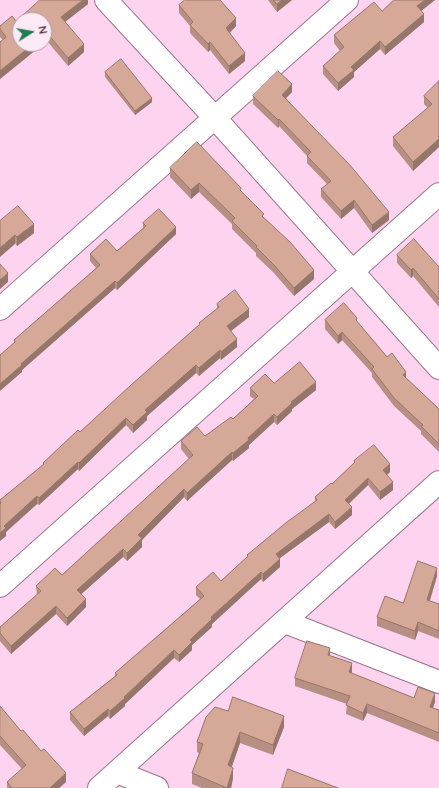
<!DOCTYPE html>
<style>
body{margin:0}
#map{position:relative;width:439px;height:788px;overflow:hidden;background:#fed3ef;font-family:Quicksand,sans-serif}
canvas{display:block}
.north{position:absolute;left:12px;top:12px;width:40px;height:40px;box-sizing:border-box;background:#fbe9f4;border:1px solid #b3a1ac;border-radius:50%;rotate:79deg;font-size:11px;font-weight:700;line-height:16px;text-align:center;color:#473641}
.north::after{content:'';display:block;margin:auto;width:14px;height:18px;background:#1e7d53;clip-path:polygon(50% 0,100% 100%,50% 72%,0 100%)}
</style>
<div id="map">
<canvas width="439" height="788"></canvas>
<div class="north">N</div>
</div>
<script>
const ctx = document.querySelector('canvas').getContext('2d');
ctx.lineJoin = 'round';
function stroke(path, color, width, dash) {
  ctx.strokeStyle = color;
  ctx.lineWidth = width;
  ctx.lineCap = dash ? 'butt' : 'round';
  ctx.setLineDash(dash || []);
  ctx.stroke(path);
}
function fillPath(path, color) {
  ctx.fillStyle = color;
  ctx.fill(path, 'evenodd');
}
const minor = new Path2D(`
 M106,0l109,118 224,250
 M0,309l347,-309
 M0,586l439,-392
 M285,622l154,60
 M117,772l40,16
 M99,788l340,-306`);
const wall = new Path2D(`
 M88,0v4l-23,18 19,30 -16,14 -21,-25 -47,38v-37l3,-2 -3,-3v-11z
 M268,0h24l-15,12z
 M394,0h41l-14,11 3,11 -39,33 -5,-6 -26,23v5l-16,14 -15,-17v-8l17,-15 -6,-8v-8l48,-24z
 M179,5l57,21 -6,7 15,28 -16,13 -19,-24 -2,2 -18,-19v-7l-11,-13z
 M105,72l47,30 -17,13 -30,-38z
 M439,81v66l-26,24 -20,-25v-9l35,-29 -4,-4v-8z
 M292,92l-6,6 103,122 -17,13 -18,-25 -13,11 -20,-22v-8l6,-5 -20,-21v-7l-28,-30 -1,2 -25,-24v-8z
 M170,168l71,24 73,87 -20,17 -21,-24 -17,-16v-3l-24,-24v-5l-33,-32 -8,7 -21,-22z
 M0,221l34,12 -17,13z
 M143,223l33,11 -59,56 -2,-2 -93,82v2l-8,-29v-3l82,-72 -6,-7v-7l27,-3 26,-23z
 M397,255l42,12v40l-26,-31 -2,2 -14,-15z
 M217,304l32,13 -18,14 6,16 -16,13 -1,-2 -21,18 -3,-3 -49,43v4l-14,13 -7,-8 -47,46 -1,-2 -39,36 -2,-1 -31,28v4l-6,5v-41l43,-35v-2l37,-31 119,-107v-2l18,-14z
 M325,320l32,2 49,56 33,31v43l-18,-18v-3l-27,-25 -22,-29v-4l-30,-33 -4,4 -13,-15z
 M274,383l42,7 -24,19v2l-15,14 -3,-3 -25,23v3l-16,13 -1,-1 -45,41 -3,-4 -42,43v7l-15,14 -4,-4 -42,37 5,13 -19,19 -11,-12 -45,40 -11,-13v-14l37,-32 -1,-9 26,-11 127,-116 -8,-10v-8l24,-5 28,-17 21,-20 -4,-3v-8z
 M354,461l36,11 -3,3 6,15 -13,10 -12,-15 -19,19 3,11 -17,14 -6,-7 -49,36v9l-17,15 -2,-3 -49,45v3l-20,18v5l-13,12 -5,-4 -49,46v2l-15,13 -2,-3 -24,20 -14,-16v-8l45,-36v-3l85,-74 -4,-4v-8l25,-6 26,-24v-2l68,-53v-5l17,-13 22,-21z
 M437,576l-7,25 9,3v35l-21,-8 -3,9 -38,-14v-9l26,-14z
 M330,656l22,16 -1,1 63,25 21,4 -2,6 6,2v32l-72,-29 -4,8 -17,-7 1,-10 -52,-18v-8z
 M0,706l21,25 45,51 -7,6h-52v-6l15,-13 -22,-24z
 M228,711l56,16 -11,28 -33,-12 -8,24 1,11 -2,10h-29l-10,-4v-11l7,-20 -2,-1v-10z`);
const shadedWall = new Path2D(`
 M83,0h5v4l-27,21v-8z
 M282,0h10l-15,12v-8z
 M425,0h10l-18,14v-8z
 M424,14v8l-39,33v-8z
 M236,18v8l-10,10v-8z
 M47,33v8l-3,3v-9z
 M380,41v8l-26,23v5l-16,14v-8l13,-16z
 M210,42v8l-2,2v-8z
 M33,44h10l-43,35v-8z
 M84,44v8l-16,14v-8z
 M245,53v8l-16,13v-8z
 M292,84v8l-10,10v-7z
 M152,98v4l-17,13v-4z
 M279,119v7l-1,2v-8z
 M439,139v8l-26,24v-9z
 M199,183v9l-8,7v-9z
 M354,200v8l-13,11v-8z
 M389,212v8l-17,13v-8z
 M34,224v9l-17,13v-9z
 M176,227v7l-59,56v-7z
 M15,235v9l-15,13v-9z
 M413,268v8l-2,2v-8z
 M314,270v9l-20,17v-8z
 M8,273v9l-8,7v-9z
 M115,281v7l-93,82v2l-22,19v-7l21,-20z
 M249,309v8l-22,17v-8z
 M342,332v8l-4,4v-8z
 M237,339v8l-16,13v-8z
 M220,350v8l-21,18v-8z
 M196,365v8l-49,43v4l-14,13v-8l12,-15z
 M406,372v8l-3,-5z
 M316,382v8l-24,19v2l-15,14v-8l14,-15z
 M274,414v8l-25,23v3l-16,13v-8l15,-15z
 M126,418v7l-47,46v-8z
 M232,452v8l-45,41v-8z
 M78,462v7l-39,36v-7z
 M390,464v8l-7,6v-8z
 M368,478v7l-23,22v-7z
 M393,482v8l-13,10v-8z
 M184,489v8l-42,43v7l-15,14v-8l11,-18z
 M37,496v8l-31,28v4l-6,5v-8l4,-7z
 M352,507v8l-17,14v-7z
 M329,514v8l-53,39v-7z
 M123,549v8l-46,41v-8z
 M280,559v8l-17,15v-8z
 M437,568v8l-10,32v-8z
 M261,572v7l-49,45v3l-20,18v5l-13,12v-7l11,-15 21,-23z
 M86,599v8l-19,19v-8z
 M56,606v8l-45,40v-8z
 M418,622v9l-3,9v-9z
 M330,648v9l-2,-2z
 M174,650v8l-49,46v2l-15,13v-8z
 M352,663v9l-3,9v-9z
 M435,693v9l-5,13v-8z
 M367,704v9l-4,8v-8z
 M108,709v7l-24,20v-7z
 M284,716v11l-11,28v-10z
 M240,732v11l-12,33v-11z
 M233,768v10l-2,10h-4z
 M66,773v9l-7,6h-9z`);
const building = new Path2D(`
 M40,0h43l-22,17 23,27 -16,14 -21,-25 -3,2v-15h-24v24h13l-33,27v-29l6,-5 -6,-8v-3l12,-10 4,5z
 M185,0h35l16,18 -10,10 19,25 -16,13 -19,-24 -2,2 -18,-19 3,-3 -14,-17z
 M274,0h8l-5,4z
 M394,0h31l-8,6 7,8 -39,33 -5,-6 -29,26 3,3 -16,13 -15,-17 21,-19 -10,-12 40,-33 8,9z
 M121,59l31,39 -17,13 -30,-39z
 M278,71l14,13 -10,11 67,69 40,48 -17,13 -18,-25 -13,11 -20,-22 10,-8 -24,-25 4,-4 -32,-33 -1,1 -25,-24z
 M439,81v58l-26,23 -20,-25 39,-33 -8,-8z
 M197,142l44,46 -1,2 24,24 -2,2 28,26 24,28 -20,18 -21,-24 -17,-17 1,-1 -25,-25 3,-3 -36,-35 -8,7 -21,-22z
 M18,206l16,18 -17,13 -2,-2 -15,13v-27z
 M159,209l17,18 -59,56 -2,-2 -94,83 1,1 -22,19v-29l15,-13 -1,-2 86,-75 -10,-11 16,-15 11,12 29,-25 -3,-3z
 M414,239l25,28v32l-26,-31 -2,2 -14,-15z
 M0,264l8,9 -8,7z
 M235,290l14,19 -22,17 10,13 -16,13 -1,-2 -21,18 -3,-3 -51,45 2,2 -14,13 -7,-7 -47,45 -1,-1 -39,36 -2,-2 -33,30 2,2 -6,5v-29l1,-1 -1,-2v-1l44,-36 -1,-1 35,-33 2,2 51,-47 69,-61 -1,-1 20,-16 -2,-3z
 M344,303l13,15 -1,2 31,37 5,-4 14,19 -3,3 36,34v35l-18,-18 2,-1 -29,-27 -22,-29 2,-2 -32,-35 -4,4 -13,-16z
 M300,362l16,20 -25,20 1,1 -15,14 -3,-3 -26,24 1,2 -16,13 -1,-1 -45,41 -3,-4 -46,46 4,3 -15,15 -4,-4 -46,41 9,9 -19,19 -11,-12 -45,40 -11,-13v-6l41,-36 -5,-5 19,-18 7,7 131,-120 -12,-14 16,-14 8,9 26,-19 2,2 25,-23 -8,-8 15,-14 9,9z
 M374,445l16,19 -7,6 10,12 -13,10 -12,-14 -23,22 7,7 -17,15 -6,-8 -53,40 4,5 -17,15 -2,-2 -50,45 1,2 -22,21 2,2 -13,13 -5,-5 -50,47 1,1 -15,13 -2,-2 -24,20 -14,-17 47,-37 -2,-2 89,-77 -8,-9 17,-15 8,9 27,-25 -1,-1 40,-33 30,-22 -2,-3 16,-14 1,1 23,-22 -1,-1z
 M418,561l19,7 -10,32 12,4v27l-21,-9 -3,9 -38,-14 8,-21 18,7z
 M307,641l23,7 -2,7 24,8 -3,9 65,26 4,-11 17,6 -5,14 9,3v23l-72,-29 -4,9 -17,-8 4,-9 -55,-18z
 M233,697l51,19 -11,29 -33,-13 -12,33 5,3 -6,20 -35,-15 11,-29 -6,-2 9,-25 9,-10 13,4z
 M0,706l21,25 2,-1 18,21 3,-2 22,24 -16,15h-38l-5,-6 19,-17 -26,-29z
 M288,769l50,19h-56z`);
stroke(minor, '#9c768f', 24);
stroke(minor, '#fff', 22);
fillPath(wall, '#b89083');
fillPath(shadedWall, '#96766a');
fillPath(building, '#d6a898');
stroke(building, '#96766a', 1);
</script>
